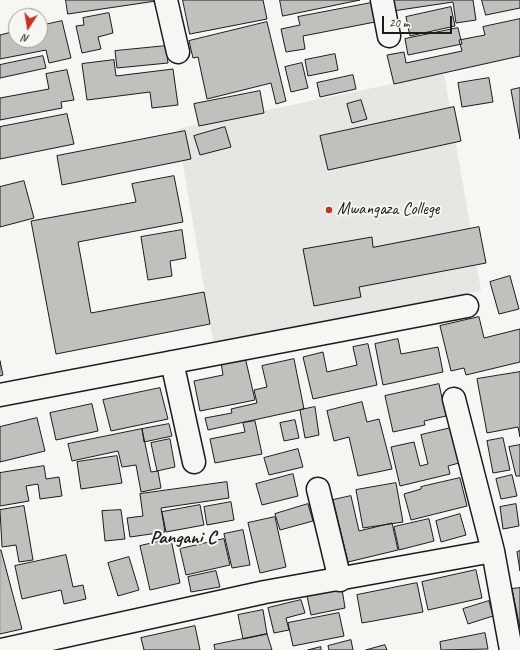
<!DOCTYPE html>
<style>
body{margin:0}
#map{position:relative;width:520px;height:650px;overflow:hidden;background:#f6f6f2;font-family:Caveat,sans-serif}
canvas{display:block}
.north{position:absolute;left:8px;top:8px;width:40px;height:40px;box-sizing:border-box;background:#f6f6f2;border:1px solid #9f9f9c;border-radius:50%;rotate:192deg;font-size:11px;font-weight:700;line-height:16px;text-align:center;color:#1c1c1c}
.north::after{content:'';display:block;margin:auto;width:14px;height:18px;background:#c8321e;clip-path:polygon(50% 0,100% 100%,50% 72%,0 100%)}
.scale{position:absolute;left:382px;top:16px;width:70px;height:18px;box-sizing:border-box;border:2px solid #1c1c1c;border-top:0;padding-left:5px;font-size:12px;line-height:14px;white-space:nowrap;color:#1c1c1c;-webkit-text-stroke:3px #f6f6f2;paint-order:stroke}
</style>
<div id="map">
<canvas width="520" height="650"></canvas>
<div class="north">N</div>
<div class="scale">20 m</div>
</div>
<script>
const ctx = document.querySelector('canvas').getContext('2d');
ctx.lineJoin = 'round';
function fillPath(path, color) {
  ctx.fillStyle = color;
  ctx.fill(path, 'evenodd');
}
function stroke(path, color, width, dash) {
  ctx.strokeStyle = color;
  ctx.lineWidth = width;
  ctx.lineCap = dash ? 'butt' : 'round';
  ctx.setLineDash(dash || []);
  ctx.stroke(path);
}
function label(font, color, halo, rows, align = 'center') {
  ctx.font = font + ' Caveat,sans-serif';
  ctx.lineWidth = 4;
  ctx.setLineDash([]);
  ctx.textBaseline = 'middle';
  ctx.strokeStyle = halo;
  ctx.fillStyle = color;
  for (const [text, x, y, turn = 0] of rows) {
    ctx.save();
    ctx.translate(x, y);
    ctx.rotate((+turn || 0) * Math.PI / 180);
    ctx.textAlign = isNaN(turn) ? turn : align;
    if (halo) ctx.strokeText(text, 0, 0);
    ctx.fillText(text, 0, 0);
    ctx.restore();
  }
}
const built = new Path2D(`
 M444,73l37,218 -267,55 -37,-217z`);
const building = new Path2D(`
 M66,0h90v1l-88,13z
 M183,0h80l4,19 -77,15z
 M280,0h80l-77,16z
 M392,0h81l3,20 -20,3 -3,-21 -60,9z
 M482,0h38v8l-34,7z
 M371,3l4,19 -72,14 2,13 -19,3 -5,-23 19,-4 -2,-8z
 M451,7l4,19 -45,10 -4,-19z
 M109,13l4,20 -15,4 3,12 -19,4 -6,-27 8,-1 -1,-7z
 M520,19v37l-126,28 -7,-29 17,-3 2,11 56,-12 -3,-11 26,-5 -2,-8z
 M62,21l9,37 -22,5 -3,-13 -46,9v-24l16,-4v9h24v-14z
 M267,22l19,79 -10,3 -5,-21 -64,16 -9,-42 -5,1 -4,-17z
 M458,28l4,16 -54,11 -3,-16z
 M166,46l2,17 -51,5 -2,-17z
 M335,54l3,16 -30,6 -3,-16z
 M43,56l3,12 -46,10v-13z
 M114,60l2,16 57,-7 5,36 -26,3 -2,-16 -63,8 -5,-36z
 M302,63l6,25 -17,4 -6,-25z
 M67,70l7,30 -13,2 1,6 -62,12v-22l49,-9 -3,-15z
 M353,75l3,14 -36,8 -3,-14z
 M489,78l4,24 -31,5 -4,-24z
 M520,88v51l-9,-49z
 M260,91l4,22 -65,13 -5,-22z
 M361,100l6,19 -15,4 -5,-19z
 M454,107l7,34 -133,29 -8,-34z
 M67,114l7,30 -74,15v-32z
 M225,127l6,20 -31,8 -6,-19z
 M185,131l6,28 -129,26 -5,-29z
 M174,176l9,46 -105,20 13,71 113,-21 6,32 -154,30 -25,-133 105,-19 -4,-18z
 M24,181l10,37 -34,9v-40z
 M479,227l7,36 -127,24 2,10 -47,9 -11,-57 69,-12 1,10z
 M182,230l4,28 -16,3 2,15 -24,4 -7,-43z
 M510,276l9,33 -20,5 -9,-32z
 M479,317l5,21 36,-9v33l-54,13 -2,-7 -13,3 -11,-45z
 M398,339l3,15 37,-7 5,25 -60,13 -8,-41z
 M368,344l9,41 -64,14 -10,-42 20,-5 4,20 30,-7 -4,-18z
 M245,357l10,43 -55,11 -6,-30 29,-6 -2,-13z
 M294,359l10,50 -96,21 -3,-12 27,-5 -1,-4 26,-6 -3,-13 13,-3 -5,-21z
 M0,361l3,14 -3,1z
 M520,372v65l-2,-10 -31,6 -10,-54z
 M439,384l7,32 -22,5 1,4 -32,7 -8,-36z
 M160,388l8,31 -57,12 -8,-31z
 M362,402l5,20 12,-3 13,50 -34,7 -9,-39 -15,4 -7,-30z
 M92,404l6,27 -42,9 -6,-27z
 M315,407l4,28 -14,3 -5,-28z
 M37,418l8,33 -45,11v-35z
 M295,420l4,18 -15,3 -4,-18z
 M255,421l7,33 -47,9 -5,-24 35,-7 -2,-9z
 M169,424l3,12 -28,6 -2,-13z
 M451,428l8,35 -11,3 2,8 -50,12 -9,-39 23,-5 6,24 8,-2 -7,-29z
 M142,429l9,43 7,-1 3,17 -20,4 -5,-27 -14,2 -4,-16 -46,10 -4,-17z
 M503,438l7,32 -17,3 -6,-32z
 M170,439l5,28 -18,4 -6,-28z
 M520,445v31h-4l-7,-29z
 M298,449l5,18 -34,8 -5,-17z
 M117,456l5,27 -41,6 -4,-27z
 M44,466l2,13 13,-2 3,19 -22,3 -2,-15 -12,2 3,15 -29,5v-33z
 M293,474l5,22 -36,9 -6,-21z
 M512,475l5,21 -16,3 -5,-20z
 M460,478l7,28 -56,14 -7,-26 17,-5v-2z
 M227,482l2,16 -68,10 4,24 -35,5 -3,-19 16,-2 -3,-22z
 M396,483l7,39 -40,6 -7,-38z
 M351,496l8,35 33,-8 6,27 -50,12 -15,-62z
 M231,502l3,18 -27,5 -3,-18z
 M308,504l5,17 -33,9 -5,-16z
 M516,504l3,22 -16,3 -3,-22z
 M200,505l4,20 -38,7 -4,-20z
 M24,506l9,54 -14,2 -3,-17 -14,2 -2,-37z
 M121,510l4,29 -20,2 -3,-30z
 M460,514l6,21 -25,7 -5,-21z
 M275,517l11,50 -26,6 -12,-50z
 M429,519l5,22 -35,9 -5,-23z
 M243,530l7,35 -18,3 -8,-34z
 M171,539l9,44 -30,7 -10,-44z
 M224,539l6,26 -44,10 -6,-26z
 M0,550h1l21,79 -22,5z
 M520,551v20l-3,-19z
 M66,555l7,32 10,-2 3,14 -22,5 -3,-14 -39,9 -7,-33z
 M129,557l10,33 -21,6 -10,-33z
 M476,570l6,28 -54,12 -6,-28z
 M216,571l4,16 -29,5 -3,-15z
 M417,583l6,29 -61,11 -5,-28z
 M520,588v40l-8,-39z
 M342,589l3,19 -34,7 -4,-19z
 M301,600l4,13 -19,5 3,12 -15,3 -6,-25z
 M489,601l4,15 -25,8 -5,-15z
 M263,610l4,24 -24,5 -5,-24z
 M339,613l5,23 -51,10 -5,-23z
 M195,626l5,24h-56l-3,-12z
 M485,633l3,16 -47,1 -1,-8z
 M267,634l5,16h-57l-1,-5z
 M351,640l2,10h-24l-1,-4z
 M385,645l2,5h-21z
 M321,647v3h-13z`);
const minor = new Path2D(`
 M166,0l12,52
 M382,0l7,36
 M172,362l22,100
 M0,395l467,-89
 M454,399l39,152 18,99
 M318,489l22,91
 M1,650l264,-58 228,-41`);
const markers = [
 [329,210,4,"#c8321e"]
];
const poiNames = [
 ["Mwangaza College",337,210]
];
const quarterNames = [
 ["Pangani C",183,538]
];
fillPath(built, '#e6e6e2');
fillPath(building, '#c0c0bd');
stroke(building, '#1c1c1c', 1);
stroke(minor, '#1c1c1c', 25);
stroke(minor, '#f6f6f2', 22);
for (const [x, y, r, color] of markers) {
  const dot = new Path2D();
  dot.arc(x, y, r, 0, 2 * Math.PI);
  ctx.fillStyle = color;
  ctx.fill(dot);
  stroke(dot, '#f6f6f2', 1.5);
}
label('17px', '#1c1c1c', '#f6f6f2', poiNames, 'left');
label('bold 19px', '#1c1c1c', '#f6f6f2', quarterNames);
</script>
